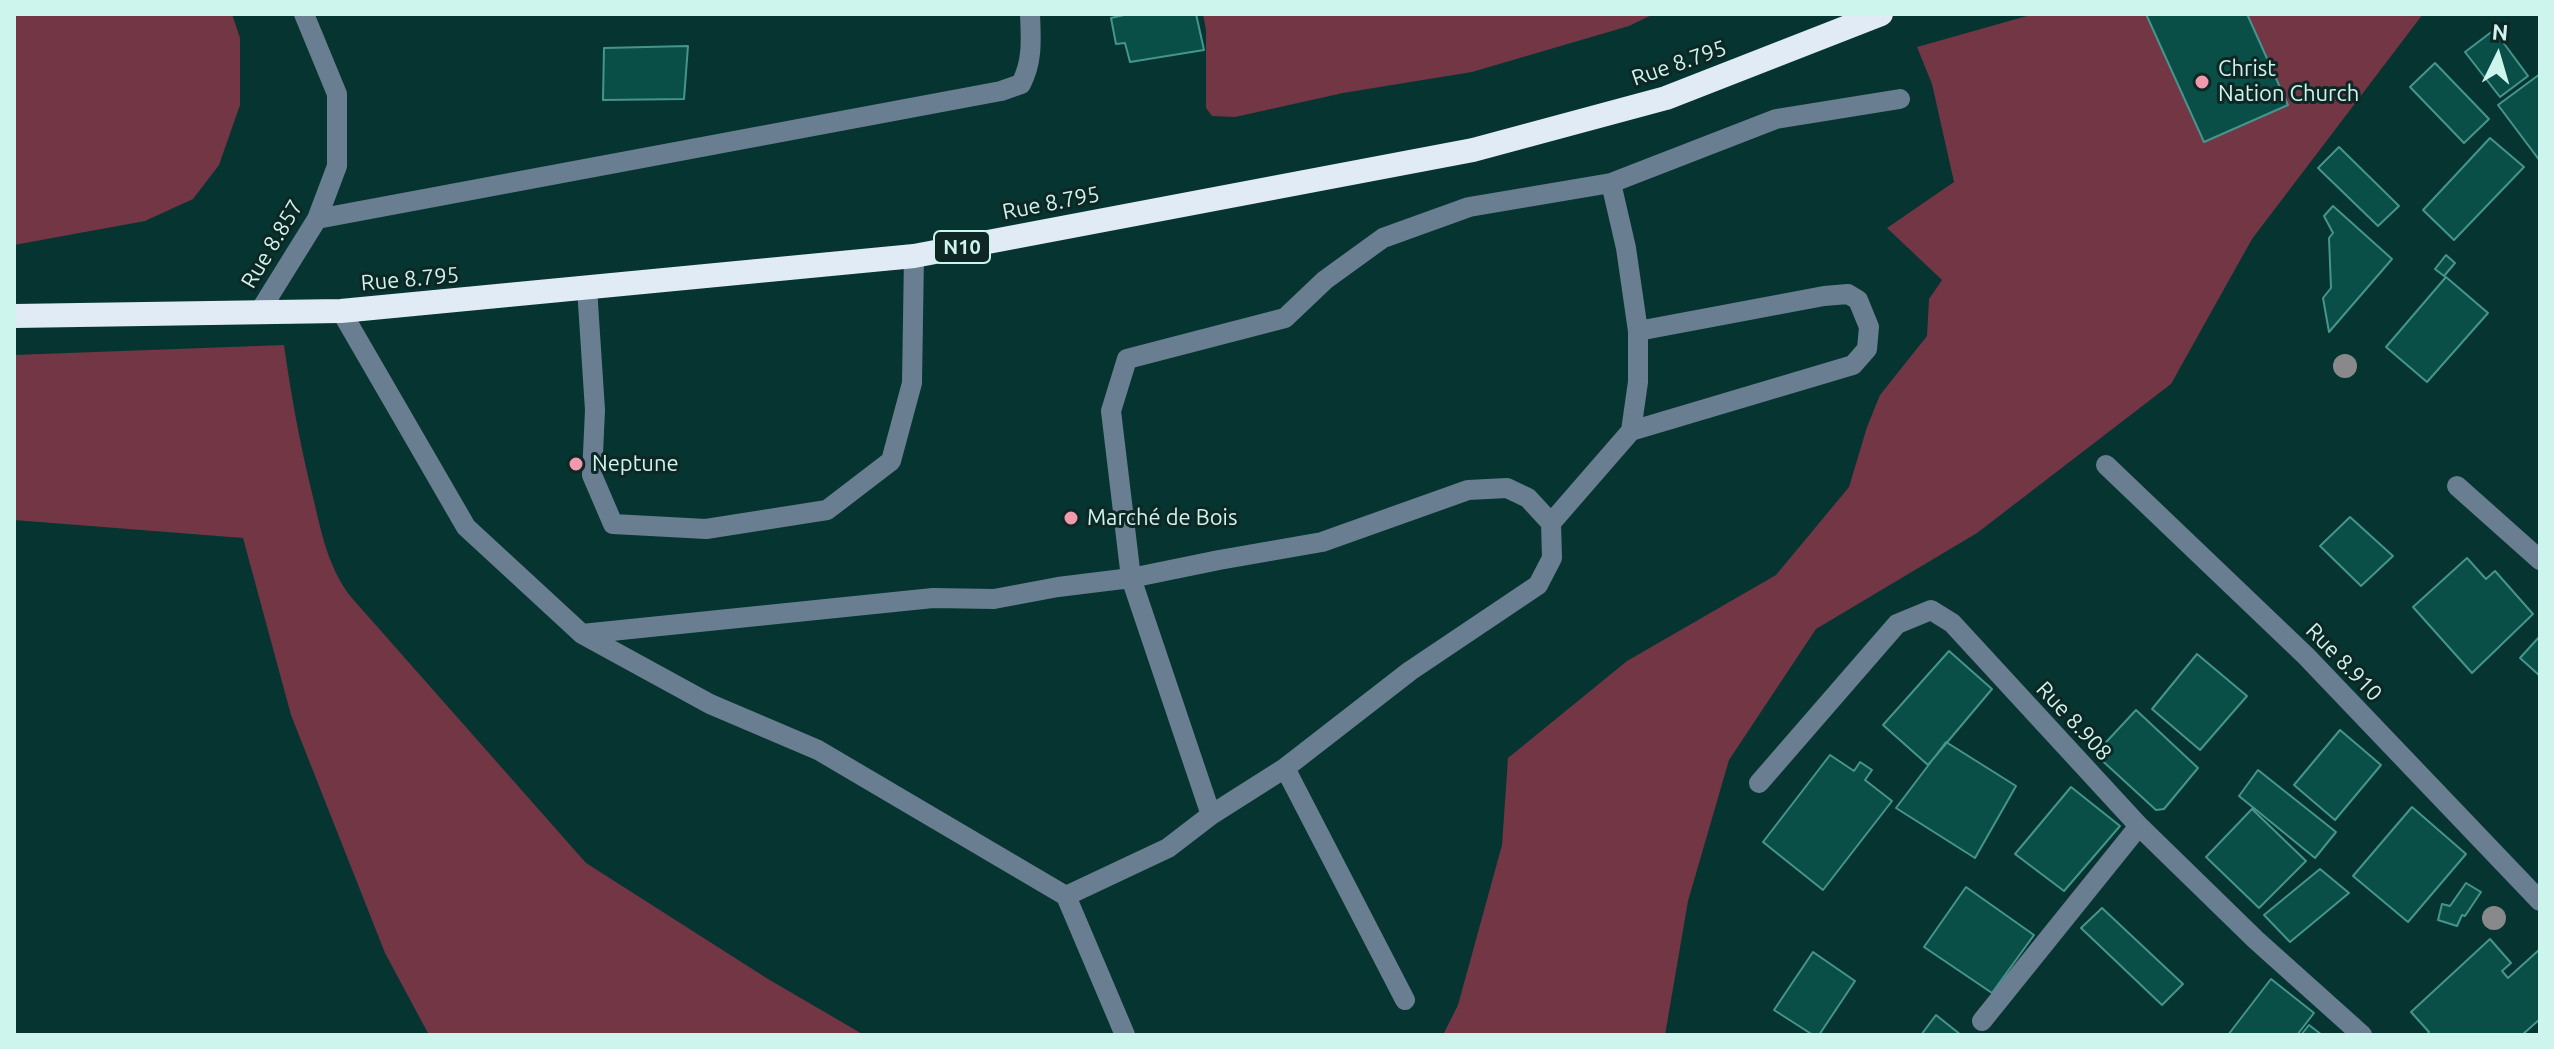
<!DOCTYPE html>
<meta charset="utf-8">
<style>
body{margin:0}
#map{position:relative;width:2554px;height:1049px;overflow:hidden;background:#063430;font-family:Ubuntu,sans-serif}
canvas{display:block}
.frame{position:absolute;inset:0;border:16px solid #cef4ee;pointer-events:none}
.north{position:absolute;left:2458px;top:16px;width:80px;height:80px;-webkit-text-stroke:6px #0e2725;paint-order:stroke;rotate:5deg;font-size:22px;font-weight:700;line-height:32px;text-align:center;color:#cef4ee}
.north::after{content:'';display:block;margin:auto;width:28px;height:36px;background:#cef4ee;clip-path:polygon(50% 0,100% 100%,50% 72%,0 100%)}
</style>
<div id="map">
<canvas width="2554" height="1049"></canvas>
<div class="frame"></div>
<div class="north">N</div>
</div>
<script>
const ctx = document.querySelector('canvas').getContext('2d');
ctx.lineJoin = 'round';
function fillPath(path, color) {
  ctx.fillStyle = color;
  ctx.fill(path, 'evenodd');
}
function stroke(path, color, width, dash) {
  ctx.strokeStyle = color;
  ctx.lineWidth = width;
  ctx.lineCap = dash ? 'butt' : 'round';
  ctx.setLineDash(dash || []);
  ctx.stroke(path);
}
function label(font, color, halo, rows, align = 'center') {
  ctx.font = font + ' Ubuntu,sans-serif';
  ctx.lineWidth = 6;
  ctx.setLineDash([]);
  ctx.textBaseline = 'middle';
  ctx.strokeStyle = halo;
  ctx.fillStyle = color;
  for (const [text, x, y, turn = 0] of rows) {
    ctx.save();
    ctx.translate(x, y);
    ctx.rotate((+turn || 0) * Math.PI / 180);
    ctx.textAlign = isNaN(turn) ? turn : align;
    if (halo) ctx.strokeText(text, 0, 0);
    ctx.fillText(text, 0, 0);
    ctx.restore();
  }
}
const green = new Path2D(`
 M14,14h218l8,24v67l-21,60 -26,34 -48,22 -131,24z
 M1203,14h451l-25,12 -157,46 -129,21 -108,24 -23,-1 -6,-8v-78z
 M2034,14h389l-171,225 -81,145 -194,149 -161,96 -87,131 -41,141 -23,134h-222l15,-30 44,-160 6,-87 119,-97 149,-86 73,-88 18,-60 13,-32 47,-59 2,-37 13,-19 -55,-52 67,-46 -22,-98 -15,-37z
 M284,345c7,50 16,99 28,148 9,37 15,73 39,104l235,266 182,116 96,56h-435l-44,-82 -94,-238 -48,-177 -229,-18v-165z`);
const building = new Path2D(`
 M1128,14h68l8,36 -74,12 -5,-19 -9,1 -5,-26z
 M2146,14h101l41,91 -84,37z
 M2494,30l34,46 -28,21 -35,-45z
 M688,46l-4,53 -81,1 1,-52z
 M2435,63l54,56 -25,24 -54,-56z
 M2540,74v87l-42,-56z
 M2490,138l34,29 -70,73 -31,-30z
 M2339,147l60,59 -21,20 -60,-58z
 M2333,206l59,53 -63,73 -6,-34 8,-10 -2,-50 4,-5 -9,-17z
 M2446,255l9,8 -11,13 -9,-7z
 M2446,277l42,36 -61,69 -41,-35z
 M2350,517l43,39 -32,30 -41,-40z
 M2467,558l19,21 9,-8 38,43 -61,59 -59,-66z
 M2540,636v40l-20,-18z
 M1949,651l43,38 -64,76 -45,-40z
 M2197,654l50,42 -47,54 -48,-41z
 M2136,710l62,58 -34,41 -8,1 -61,-56z
 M2340,730l41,35 -46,55 -41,-35z
 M1946,742l70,44 -41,72 -79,-50z
 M1830,755l24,16 6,-9 12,8 -7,10 27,21 -69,89 -60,-48z
 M2258,770l78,62 -21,26 -76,-62z
 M2071,787l49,39 -56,65 -49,-37z
 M2412,807l54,47 -58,68 -55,-46z
 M2252,809l54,52 -47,47 -53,-51z
 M2320,869l29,24 -59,49 -26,-27z
 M2466,883l15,9 -16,24 -3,-1 -5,11 -19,-6 4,-16 8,2z
 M1966,887l68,48 -42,58 -68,-46z
 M2102,908l81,76 -21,21 -81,-77z
 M2490,939l21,24 -9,8 6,7 32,-29v70l-18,16h-95l2,-3 -18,-20z
 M1813,952l42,29 -36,54h-6l-39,-25z
 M2271,979l43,34 -17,22h-69z
 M1936,1015l25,20h-40z
 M2309,1025l13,10h-21z`);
const minor = new Path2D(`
 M317,219l684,-128 20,-7c12,-23 10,-45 9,-70
 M587,288l8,122 -3,65 21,49 93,5 121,-19 64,-49 21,-78 2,-127
 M341,311l125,216 116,107 128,70 108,46 248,146 102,-48 43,-33 74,-47 125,-97 128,-86 14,-27 -1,-35 -23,-25 -21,-10 -39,2 -146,52 -103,18 -88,18 -73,9 -64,12 -61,-1 -351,36
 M258,314l59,-95 20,-53v-72l-33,-80
 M1631,431l222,-66 14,-16 2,-22 -11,-27 -10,-6 -24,2 -186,35
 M2106,465l200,191 234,245
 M2457,486l83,74
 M1551,523l80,-92 7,-49v-51l-12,-83 -15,-65
 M1285,768l120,232
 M1759,783l138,-159 34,-14 21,13 187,203 117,114 106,95
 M1211,815l-80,-237 -20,-167 16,-52 158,-41 40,-38 58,-42 86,-31 142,-24 165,-64 124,-20
 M1066,896l59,139
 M1982,1021l157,-195`);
const highway = new Path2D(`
 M14,316l327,-5 573,-55 559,-106 193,-52 215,-84`);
const trees = [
 [2345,366],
 [2494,918]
];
const markers = [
 [2202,82,8,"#f29aad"],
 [576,464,8,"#f29aad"],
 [1071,518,8,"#f29aad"]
];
const shields = [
 [962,247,56]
];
const shieldNames = [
 ["N10",962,247]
];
const streetNames = [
 ["Rue 8.795",1679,63,-19],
 ["Rue 8.795",1051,203,-11],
 ["Rue 8.857",272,244,-59],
 ["Rue 8.795",410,279,-5],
 ["Rue 8.910",2344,662,46],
 ["Rue 8.908",2074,721,47]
];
const poiNames = [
 ["Christ",2218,69],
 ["Nation Church",2218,94],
 ["Neptune",592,464],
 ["Marché de Bois",1087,518]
];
fillPath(green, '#723645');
fillPath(building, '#0a4e48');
stroke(building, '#46958d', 2);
stroke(minor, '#697e91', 20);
stroke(highway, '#e1ebf5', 24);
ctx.fillStyle = '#89888a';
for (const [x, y] of trees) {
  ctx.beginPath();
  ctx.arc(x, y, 12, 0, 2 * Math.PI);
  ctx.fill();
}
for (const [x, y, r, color] of markers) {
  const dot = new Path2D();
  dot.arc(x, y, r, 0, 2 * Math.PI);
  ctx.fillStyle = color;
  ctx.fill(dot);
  stroke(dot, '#0e2725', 3);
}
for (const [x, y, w] of shields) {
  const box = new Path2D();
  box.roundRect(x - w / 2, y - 16, w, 32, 6);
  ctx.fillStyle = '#0e2725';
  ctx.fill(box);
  stroke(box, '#cef4ee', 2);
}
label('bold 20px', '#cef4ee', null, shieldNames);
label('22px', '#cef4ee', '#0e2725', streetNames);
label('22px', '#cef4ee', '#0e2725', poiNames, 'left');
</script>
